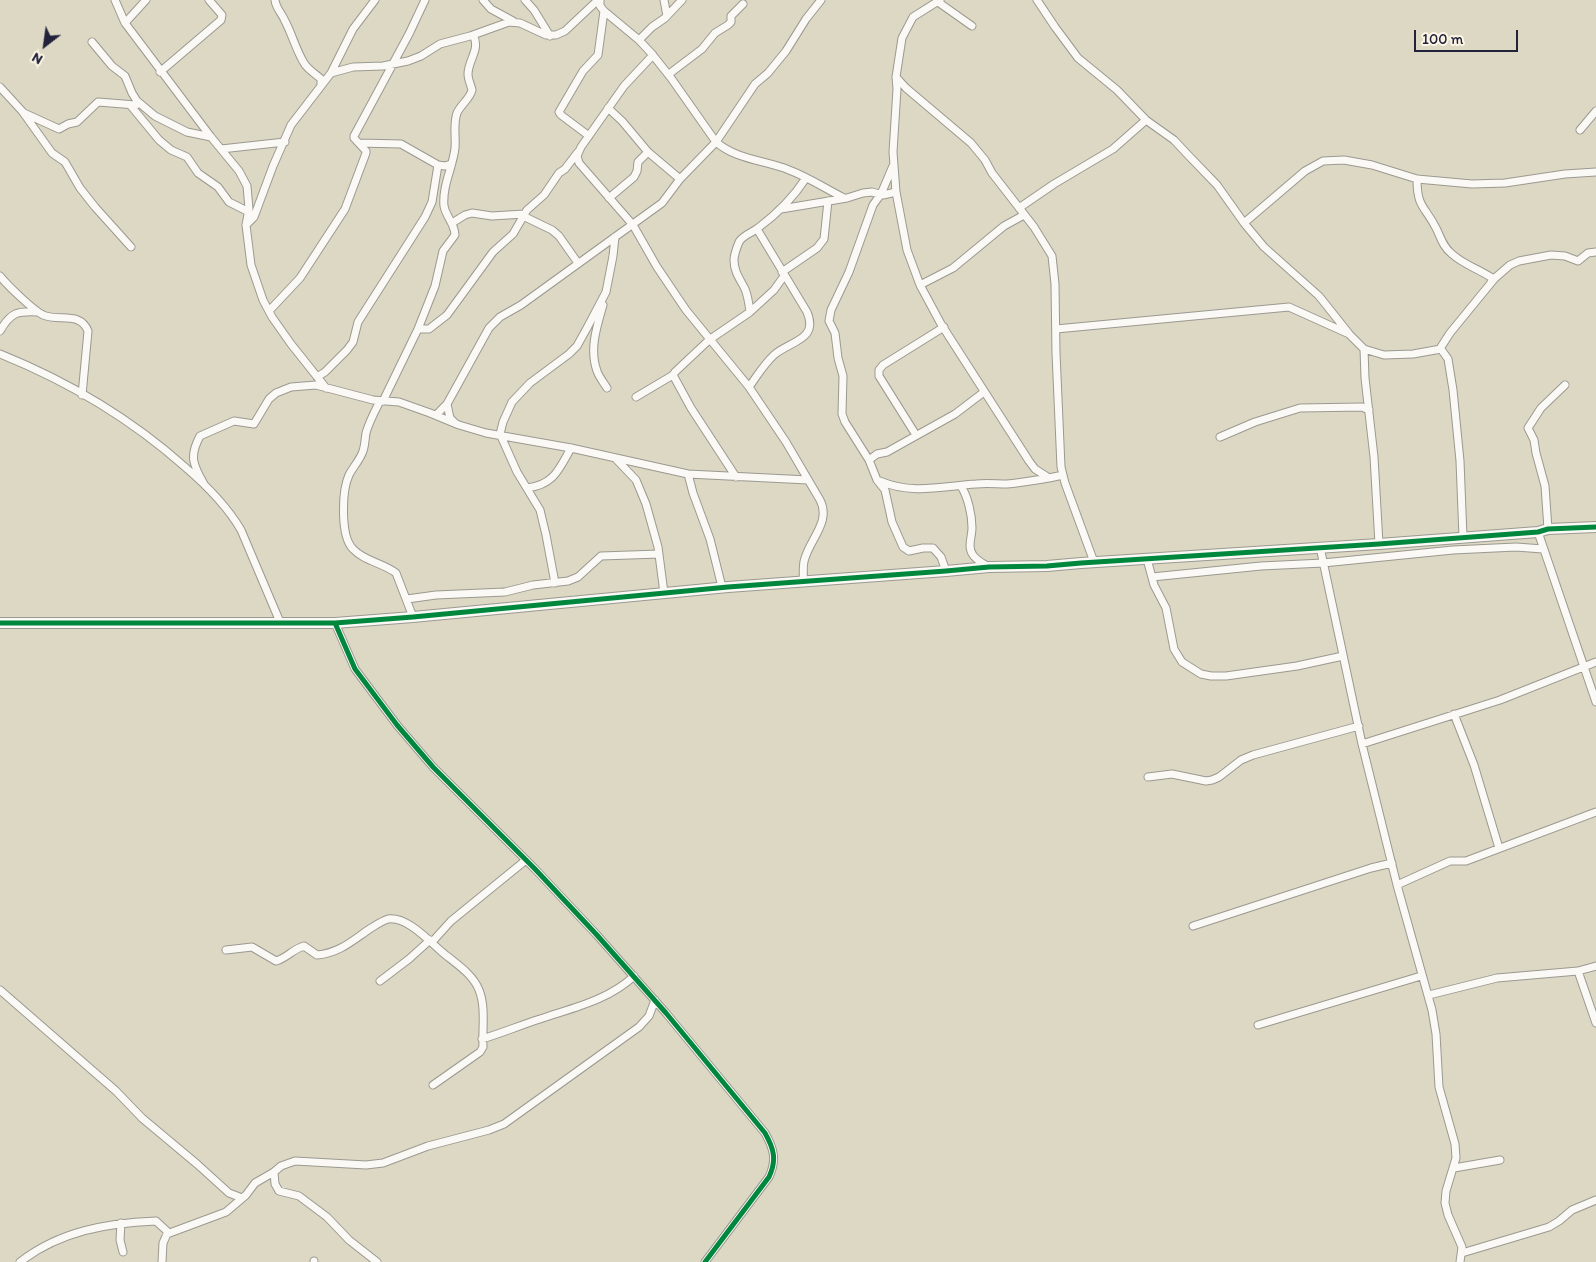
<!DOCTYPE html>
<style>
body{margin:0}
#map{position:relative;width:1596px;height:1262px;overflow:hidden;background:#dcd8c4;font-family:Itim,sans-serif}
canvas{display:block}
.north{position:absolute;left:20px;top:20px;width:50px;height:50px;-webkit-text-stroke:4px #fcf5e5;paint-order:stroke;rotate:210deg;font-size:14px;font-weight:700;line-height:20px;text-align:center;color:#22223b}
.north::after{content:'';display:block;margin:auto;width:18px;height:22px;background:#22223b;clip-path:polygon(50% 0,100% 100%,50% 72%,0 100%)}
.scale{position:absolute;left:1414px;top:30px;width:104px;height:22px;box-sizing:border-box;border:2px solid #22223b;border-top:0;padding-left:6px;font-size:15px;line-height:18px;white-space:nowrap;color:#22223b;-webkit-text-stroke:4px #fcf5e5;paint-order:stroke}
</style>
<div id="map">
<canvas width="1596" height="1262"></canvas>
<div class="north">N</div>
<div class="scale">100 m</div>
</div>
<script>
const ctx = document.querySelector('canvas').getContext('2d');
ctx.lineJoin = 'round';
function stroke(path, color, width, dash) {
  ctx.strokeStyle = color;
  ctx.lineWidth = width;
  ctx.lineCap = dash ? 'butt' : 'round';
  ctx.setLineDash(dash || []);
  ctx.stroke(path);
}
const street = new Path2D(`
 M115,0l10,23 86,114 28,34 8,15 2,23 -3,16 5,40 12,35 9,17 19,27 35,44
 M275,0c1,9 7,13 10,21 7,13 11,29 19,42 4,7 12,11 17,16v6
 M483,0l8,9 22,12
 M525,0l9,10 16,26
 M600,0v6l4,5 35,29 13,14 19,24 45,64c21,18 48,18 73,28 19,7 37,19 55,28
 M664,0l3,16
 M940,0l-27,17 -11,21 -6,39 1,12 -4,63 3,40 11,58 13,35 21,39 88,137 6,8 14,9 14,-3
 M1037,0l18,27 23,31 39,32 29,30 28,20 15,16 28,29 27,38 20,24 55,49 31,39 14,14 20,6 29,-1 28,-5
 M938,2l34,24
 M125,23l21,-23
 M639,40l13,-13 13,-9 17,-18
 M92,42l20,24 13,10 7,17 5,8 18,15 32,16 24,5
 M652,54l1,1 -29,31 -43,61 -4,9 2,7 54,62 24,42 29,43 63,77 37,55 34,58c11,21 -9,38 -15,58 -3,7 -1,16 -2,23
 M160,72l61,-52 1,-5 -13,-15
 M331,73l22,-44 22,-29
 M669,74l33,-25 13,-16 13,-8 3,-3v-6l12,-12
 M896,77l10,11 65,55 14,17 7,13 42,54 18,29 3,28 1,69 5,114 4,16 29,79
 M0,87l22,24 30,42 13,9 15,26 15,19 36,40
 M131,106l28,34 12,10 16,7 11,16 20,14 11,15 20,10
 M608,108l14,13 26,31 32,27
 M24,113l35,16 9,-5 9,-2 21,-20 38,3
 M1580,130l16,-19
 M589,136l-28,-21 -2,-3 24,-41 15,-16 6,-44
 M359,143l42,1 37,21 7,1 6,-2
 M221,149l64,-7
 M893,166l-12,28 -8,11 -24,67 -18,38 -2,11 6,12 3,25 5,18 -1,38 3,8 24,38 8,20 8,10 7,32 11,25 6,4 14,-3h10l8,9 5,14
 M1417,179c0,29 8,27 19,49 5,10 7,19 16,26 12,11 27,15 40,24l-1,4
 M609,198l25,-21 3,-6 1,-9 10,-10
 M1019,208l35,-24 59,-35 33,-29
 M781,209l66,-11 16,-5 9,-1 11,3 13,-3
 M523,216l29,14 7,6 19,27
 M452,223l13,-8 7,-2 20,3 32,-2
 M1244,223l61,-52 18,-10 21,-1 28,5 45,14 55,5 33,-1 60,-9 31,-2
 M246,225l8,-8 19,-51 18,-41 40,-52 22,-6 30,-1 25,-5 13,-5 19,-12 30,-8 39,-14 11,1 26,12h10l9,-4 33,-31
 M782,272l35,-24 7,-9 4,-38
 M0,276c7,9 33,34 43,39 16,7 37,-4 45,16l-6,64
 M920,285l33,-17 51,-42 20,-11
 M603,305c-6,21 -14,44 -6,66 2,6 7,12 10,17
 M269,311l31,-33 45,-69 21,-56v-2l-12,-13v-2l55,-102 16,-34
 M750,312l24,-22 10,-14
 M418,329h11l18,-14 46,-63 20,-18 14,-24 17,-15 15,-22 6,-4 13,-17
 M1056,329l233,-22 60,27
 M0,331c11,-19 17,-20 38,-19
 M1364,349l1,29 9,79 5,87
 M0,354c67,27 131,65 185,113 21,18 42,39 56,63l39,92
 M317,377l8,-5 22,-22 6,-8 5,-20 67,-105 7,-15 6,-37
 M749,387c8,-11 15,-23 25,-32 16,-14 45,-15 33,-43l-50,-83
 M636,397l37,-22
 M380,401c-5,10 -11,21 -14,32 -1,6 -1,12 -3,18 -3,9 -10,16 -14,24 -7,15 -9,61 4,74 11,12 30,14 43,24l17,44
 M383,401l35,-72 17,-43 8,-35 12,-16c0,-11 -9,-18 -11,-29 -2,-20 9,-39 11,-58 1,-12 -2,-24 2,-35 4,-9 13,-14 15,-23 -1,-5 -4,-10 -4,-16 0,-14 13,-25 5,-39
 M447,404l3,14 5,5
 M436,415l11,-11 42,-76 11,-11 21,-12 141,-102 18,-24 36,-37 39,-58 13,-11 18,-22 20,-32 15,-19
 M916,435l-37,-59v-6l4,-5 61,-38
 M1220,437l35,-15 45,-14 62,-1 7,3
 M616,459l20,21 10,24 12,43 6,46
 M869,460l8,-6 10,-2 68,-38 29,-22
 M688,474l5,19 17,46 12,48
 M736,477l-45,-69 -18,-33 2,-3 34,-32 41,-28c-1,-8 -2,-16 -5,-23 -5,-10 -11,-17 -11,-29 0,-5 3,-13 5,-18 4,-7 13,-9 19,-14 19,-14 35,-30 48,-50
 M880,481c32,14 63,5 96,3 10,-1 21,0 31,0 14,-1 29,-4 42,-6
 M204,484c-11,-19 -15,-28 -4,-48l34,-15 20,3 15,-25 7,-6 15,-6 25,-2 57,15 26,2 31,11 29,12 27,8 85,15 117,26 120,6
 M961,486c7,11 11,29 11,42 0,9 -5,19 1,27 3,5 11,9 16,12
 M527,488c27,-3 32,-19 44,-40
 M1548,529l-3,-43 -9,-33 -2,-13 -6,-12 13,-20 24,-23
 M1538,532l58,170
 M1463,537l-3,-76 -7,-71 -5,-31 -7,-10v-2l9,-14 45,-55 15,-13 9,-4 32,-6 14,1 13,5 10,-8 8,-1
 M1320,547l42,197 35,141 35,125 4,24 3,53 16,57 1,14 -10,33 -1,12 3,12 14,32 -2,15
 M1147,559l7,26 12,23 8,41 8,13 19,12 10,2h15l71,-10 46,-10
 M1152,577l109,-11 62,-3 130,-13 63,-3 27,2
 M555,583l-9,-48 -6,-25 -23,-38 -17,-38 3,-12 9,-20 18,-19 39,-29 8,-8 10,-18 19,-36 7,-36 2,-19
 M407,599l29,-4 69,-3 28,-7 35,-4 10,-4 23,-21 58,-2
 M335,623l20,46 42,56 36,42 102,102 61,65 70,79 99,120c9,16 12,27 4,44l-64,85
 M1454,714l20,51 25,83
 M1362,744l138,-44 96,-38
 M1148,777l24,-3 34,7 6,-1 7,-3 22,-17 12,-5 106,-29
 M1397,885l53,-24h16l130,-49
 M1193,926l178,-58 21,-5
 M432,942l19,-21 75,-61
 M226,950l26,-3 24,14c11,-3 17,-12 28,-15l13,9c23,-2 36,-15 54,-27 5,-3 11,-7 17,-9 19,-3 41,22 54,33 13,11 31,22 37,38 7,17 3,39 4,57l-3,5 -47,33
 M1578,971l18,52
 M380,981l29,-22 21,-19
 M0,990l116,101 26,27 55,46 32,29 13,5
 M1429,995l68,-17 81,-7 18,-5
 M1258,1025l163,-49
 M482,1039c20,-6 39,-14 58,-20 32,-11 69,-19 94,-43
 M1454,1168l46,-8
 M274,1172l1,12 4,7 20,5 28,21 22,23 28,22
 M121,1223l-1,17 3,12
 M1462,1253l87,-26 10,-6 13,-11 24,-10
 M20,1262c40,-31 87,-39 136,-41l13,12
 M162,1262l1,-19 4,-9 59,-22 20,-17 9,-12 19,-11 7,-6 14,-5 71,4 17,-2 45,-17 61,-16 15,-6 135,-97 10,-11 6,-16
 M314,1262v-1`);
const secondary = new Path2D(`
 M0,623h335l78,-6 315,-30 218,-16 43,-4 58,-1 34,-3 298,-19 159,-12 10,-3 48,-2`);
const cycleway = new Path2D(`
 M0,623h335l78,-6 315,-30 218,-16 43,-4 58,-1 34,-3 298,-19 159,-12 10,-3 48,-2
 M335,623l20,46 42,56 36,42 102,102 61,65 70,79 99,120c9,16 12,27 4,44l-64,85`);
stroke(street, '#9b9990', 9);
stroke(secondary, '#9b9990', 12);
stroke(street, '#faf9f6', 7);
stroke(secondary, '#faf9f6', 10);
stroke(cycleway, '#00873e', 5);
</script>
